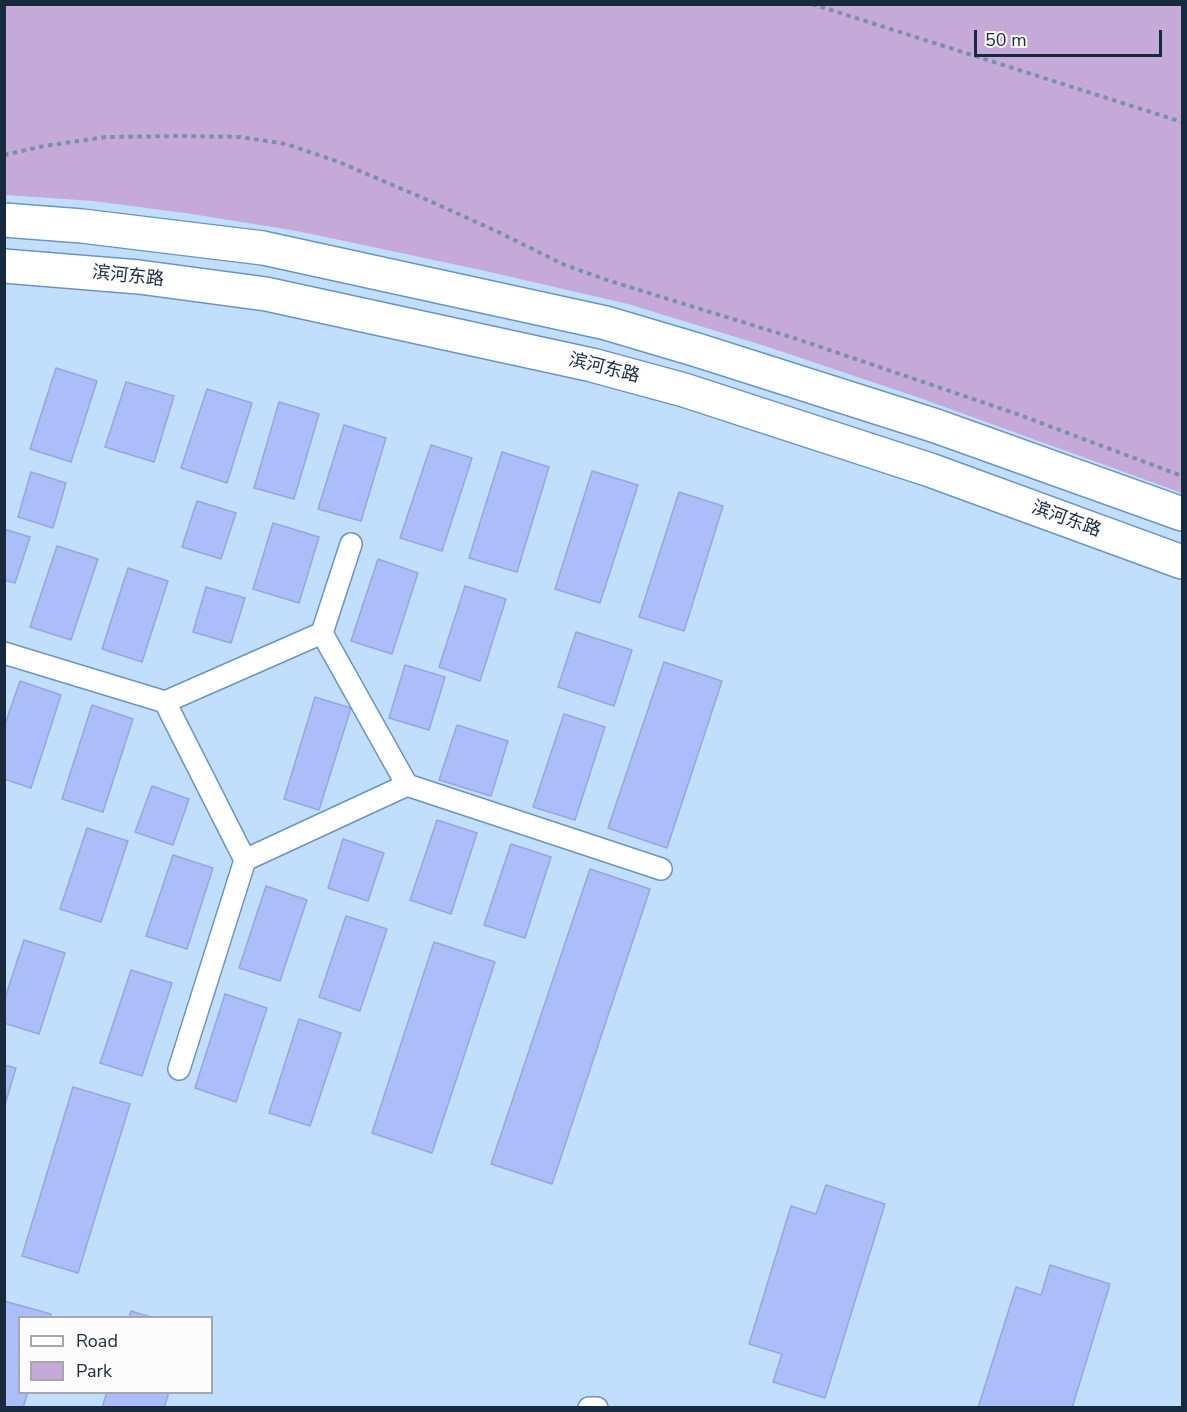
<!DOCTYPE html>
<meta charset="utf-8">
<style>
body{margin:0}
#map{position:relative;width:1187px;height:1412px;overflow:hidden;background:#c2defd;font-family:"Nunito Sans",sans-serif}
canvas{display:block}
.frame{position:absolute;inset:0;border:6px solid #182a3d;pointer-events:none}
.legend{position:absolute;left:18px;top:1316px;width:195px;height:78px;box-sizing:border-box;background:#fcfcfc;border:2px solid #a1a8b0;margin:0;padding:8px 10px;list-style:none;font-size:18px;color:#182a3d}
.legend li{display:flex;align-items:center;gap:12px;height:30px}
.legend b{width:30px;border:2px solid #a1a8b0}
.scale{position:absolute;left:974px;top:30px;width:188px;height:27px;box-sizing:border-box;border:3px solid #182a3d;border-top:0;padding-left:8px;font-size:18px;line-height:21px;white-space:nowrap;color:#182a3d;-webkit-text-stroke:4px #fcfcfc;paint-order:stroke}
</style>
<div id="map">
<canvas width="1187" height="1412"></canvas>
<div class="frame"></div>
<ul class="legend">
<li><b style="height:8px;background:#fff"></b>Road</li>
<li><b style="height:16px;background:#c5a9d8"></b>Park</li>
</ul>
<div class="scale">50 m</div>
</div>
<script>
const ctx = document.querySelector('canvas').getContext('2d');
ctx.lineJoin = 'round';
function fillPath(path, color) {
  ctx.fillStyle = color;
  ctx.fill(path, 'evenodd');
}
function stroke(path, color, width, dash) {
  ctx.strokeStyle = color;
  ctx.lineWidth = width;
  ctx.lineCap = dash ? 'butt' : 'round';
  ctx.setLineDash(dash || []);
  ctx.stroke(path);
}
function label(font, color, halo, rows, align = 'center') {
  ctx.font = font + ' "Nunito Sans","Noto Sans SC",sans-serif';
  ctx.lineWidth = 5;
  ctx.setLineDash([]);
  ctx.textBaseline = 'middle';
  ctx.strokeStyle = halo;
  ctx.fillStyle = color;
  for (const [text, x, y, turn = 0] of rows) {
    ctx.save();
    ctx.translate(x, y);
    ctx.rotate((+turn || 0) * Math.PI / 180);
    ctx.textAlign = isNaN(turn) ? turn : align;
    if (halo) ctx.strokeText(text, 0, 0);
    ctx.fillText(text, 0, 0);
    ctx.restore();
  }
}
const green = new Path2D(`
 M4,5h1178v488l-265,-96 -152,-51 -137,-42 -147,-34 -184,-39 -105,-17 -98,-13 -89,-6z`);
const building = new Path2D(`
 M56,368l41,13 -26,81 -41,-13z
 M126,382l48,14 -20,66 -49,-15z
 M207,389l45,14 -25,80 -46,-15z
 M279,402l40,12 -25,85 -40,-11z
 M344,425l42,13 -25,83 -43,-12z
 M431,445l41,13 -30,93 -42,-13z
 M502,452l47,15 -32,105 -48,-14z
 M592,471l46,14 -38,118 -45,-14z
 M31,472l35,11 -13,45 -35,-11z
 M679,492l44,14 -39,125 -45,-14z
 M197,501l39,12 -15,46 -39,-12z
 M273,523l46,14 -20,66 -46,-14z
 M4,529l26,8 -15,46 -11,-3z
 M57,546l41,13 -27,81 -41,-13z
 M378,559l40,14 -26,81 -41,-13z
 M128,568l40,13 -26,81 -40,-13z
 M465,586l41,13 -26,82 -41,-14z
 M206,587l39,11 -14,45 -38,-11z
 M576,632l56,18 -18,56 -56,-19z
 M664,662l58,19 -55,167 -59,-20z
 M405,665l40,12 -16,53 -40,-12z
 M20,681l41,14 -30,93 -27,-9v-52z
 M315,697l36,11 -32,102 -35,-11z
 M92,705l41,14 -30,93 -41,-13z
 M564,714l41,13 -30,93 -42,-13z
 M457,725l51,16 -17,55 -52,-16z
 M152,786l37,13 -16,46 -38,-13z
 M437,820l40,13 -26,81 -41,-14z
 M87,828l41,13 -27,81 -41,-13z
 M343,839l41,14 -16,48 -40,-13z
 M511,844l40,13 -26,81 -41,-13z
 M173,855l40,13 -26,81 -41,-13z
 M590,869l60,20 -98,295 -61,-20z
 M266,886l41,14 -27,81 -41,-13z
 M346,916l41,13 -27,82 -41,-14z
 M24,940l41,13 -26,81 -35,-11v-22z
 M434,942l61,20 -63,191 -60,-20z
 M131,970l41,13 -30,93 -42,-13z
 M225,994l42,14 -31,94 -41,-14z
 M299,1019l42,14 -31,93 -41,-13z
 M4,1065l12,3 -12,40z
 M73,1087l57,17 -52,169 -56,-17z
 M826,1185l59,19 -60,194 -52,-16 9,-28 -33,-10 42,-138 25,8z
 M1050,1265l60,19 -38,124h-94l38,-121 25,8z
 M4,1301l47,13 -1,4h-30v74h8l-5,16h-19z
 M131,1311l23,7h-25z
 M107,1392h62l-5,16h-62z`);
const path = new Path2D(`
 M812,4l370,118
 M4,155l40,-9 62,-9 75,-1 59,1 46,7 53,18 84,36 71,32 71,35 42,15 187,58 223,76 165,62`);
const minor = new Path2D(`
 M322,633l29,-89
 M4,653l161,49 80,158 162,-75 254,84
 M165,702l157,-69 85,152
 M179,1069l66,-209
 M589,1408h8`);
const primary = new Path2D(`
 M4,220l78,6 181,22 343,75 91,27 239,76 246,88
 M4,266l135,11 127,17 326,71 92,25 246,80 252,92`);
const streetNames = [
 ["滨河东路",128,277,6],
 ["滨河东路",604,369,14],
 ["滨河东路",1066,520,20]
];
fillPath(green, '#c5a9d8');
fillPath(building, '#acbef9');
stroke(building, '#95a6e0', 1.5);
stroke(minor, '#6995c4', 24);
stroke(primary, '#6995c4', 36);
stroke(path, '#7990aa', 4, [4.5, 4.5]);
stroke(minor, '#fff', 21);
stroke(primary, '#fff', 33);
label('18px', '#182a3d', '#fcfcfc', streetNames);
</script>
